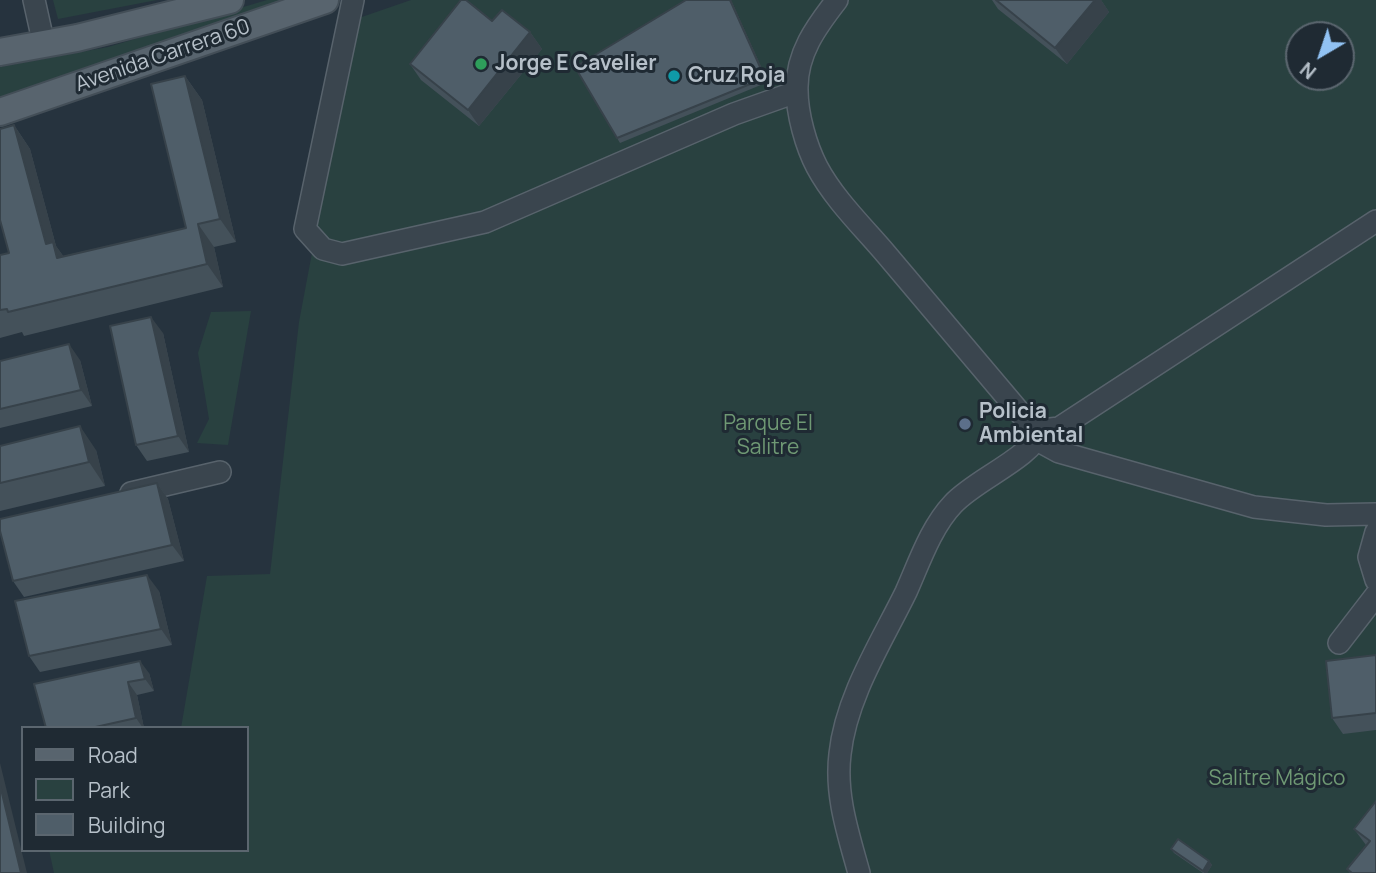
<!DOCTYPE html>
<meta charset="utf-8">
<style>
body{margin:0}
#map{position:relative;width:1376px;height:873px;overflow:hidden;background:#26333e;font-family:Manrope,sans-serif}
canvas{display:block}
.legend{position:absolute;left:21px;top:726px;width:228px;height:126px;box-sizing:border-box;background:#1f2a33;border:2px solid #5b666f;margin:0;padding:9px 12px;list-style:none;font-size:21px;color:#b6c0c9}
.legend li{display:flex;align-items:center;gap:14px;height:35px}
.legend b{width:35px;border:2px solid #5b666f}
.north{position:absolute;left:1285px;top:21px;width:70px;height:70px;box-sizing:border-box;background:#1f2a33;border:2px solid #5b666f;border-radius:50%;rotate:219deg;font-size:19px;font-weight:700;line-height:28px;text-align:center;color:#b6c0c9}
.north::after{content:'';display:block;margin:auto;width:24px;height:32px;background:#91c2f3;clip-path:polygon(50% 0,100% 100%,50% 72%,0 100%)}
</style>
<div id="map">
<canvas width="1376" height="873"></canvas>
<ul class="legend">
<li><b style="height:9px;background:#58646e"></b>Road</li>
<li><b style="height:19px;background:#294140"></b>Park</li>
<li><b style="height:19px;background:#4f5e69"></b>Building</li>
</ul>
<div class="north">N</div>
</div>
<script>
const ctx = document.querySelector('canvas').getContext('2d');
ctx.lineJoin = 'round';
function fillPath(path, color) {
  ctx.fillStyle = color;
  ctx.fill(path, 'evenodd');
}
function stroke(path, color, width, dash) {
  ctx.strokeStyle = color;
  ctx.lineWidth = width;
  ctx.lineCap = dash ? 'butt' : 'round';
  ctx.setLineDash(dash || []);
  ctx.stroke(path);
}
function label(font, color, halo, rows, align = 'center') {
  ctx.font = font + ' Manrope,sans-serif';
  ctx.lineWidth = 6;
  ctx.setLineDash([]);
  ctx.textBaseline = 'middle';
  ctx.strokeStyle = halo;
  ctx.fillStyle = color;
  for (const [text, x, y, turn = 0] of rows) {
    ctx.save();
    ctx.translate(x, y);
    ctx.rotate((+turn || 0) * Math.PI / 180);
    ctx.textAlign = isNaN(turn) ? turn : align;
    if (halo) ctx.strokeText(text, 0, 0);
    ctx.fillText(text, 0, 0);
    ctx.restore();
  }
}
const green = new Path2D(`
 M53,0h104l-99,19z
 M267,0h27l-294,100v-33l108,-20z
 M411,0h965v873h-1322l-5,-23h198v-122h-66l26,-152 63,-2 29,-252 57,-303zM1299,35h42v42h-42z
 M251,311l-23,134 -31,-2 12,-24 -11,-66 13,-41z`);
const minor = new Path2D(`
 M34,0l10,45
 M353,0l-48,229 18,20 19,5 143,-32 249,-108 62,-22
 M837,0c-21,27 -41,54 -40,90 0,24 9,56 20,77 17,32 46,60 69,87 47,56 94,111 141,167l15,9 17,-2 317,-207
 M1037,440l22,12 195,55 72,8 50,-1
 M131,493l89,-21
 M1376,532l-7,25 7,23
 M1339,643l37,-48
 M859,873c-11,-40 -24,-78 -19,-119 6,-57 41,-111 66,-162 13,-29 25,-65 47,-88 23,-25 77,-45 89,-74`);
const major = new Path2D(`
 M0,52l77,-14 153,-38
 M0,112l325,-112`);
const wall = new Path2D(`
 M731,0l37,82 -148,61 -3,-5z
 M992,0h109l8,12 -42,52 -69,-55z
 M492,21l38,11 12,17 -63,77 -58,-46 -11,-16z
 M185,76l17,24 34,142 -22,5 9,40 -199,49 -2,-4 -22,6v-83l9,-2 5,-128 16,24 26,97 7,10 123,-28z
 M163,333l26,119 -42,9 -11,-16z
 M80,360l12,46 -92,22v-67z
 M0,446l96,4 9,36 -105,25z
 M157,483l11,16 16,62 -160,36 -11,-16z
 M159,591l13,54 -132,27 -11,-16z
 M1376,655v75l-33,4 -11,-16z
 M149,673l5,18 -17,4 7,33h-98l-12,-44z
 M1376,801v72h-26l-3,-4 19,-24 -12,-16z
 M1171,849l38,12 3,4 -5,8h-4l-29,-20z`);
const shadedWall = new Path2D(`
 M730,0h1l37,82 -3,-4z
 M1095,0h6l8,12 -42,52 -12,-16z
 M530,32l12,17 -63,77 -11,-16z
 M185,76l17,24 34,142 -16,-23z
 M14,125l16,24 26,97 14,19 4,16 -28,-37z
 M198,224l16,23 9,40 -16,-23z
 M151,317l12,16 26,119 -11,-16z
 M69,344l11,16 12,46 -11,-16z
 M80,426l16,24 9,36 -16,-24z
 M157,483l11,16 16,62 -12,-16z
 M147,575l12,16 13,54 -11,-16z
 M140,661l9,12 5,18 -9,-12z
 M128,682l9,13 7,33h-1l-7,-10z
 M0,763l27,110h-6l-21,-88z
 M1209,861l3,4 -5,8h-3l-1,-2z`);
const building = new Path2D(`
 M461,0h5l26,21 10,-11 28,22 -62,78 -58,-46z
 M686,0h44l35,78 -148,60 -42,-71z
 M996,0h99l-40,48z
 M185,76l35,143 -22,5 9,40 -199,48 -1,-3 -7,1v-55l9,-2 -9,-33v-91l14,-4 32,119 7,-2 4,16 129,-30 -35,-144z
 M151,317l27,119 -42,9 -26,-119z
 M69,344l12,46 -81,19v-48z
 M80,426l9,36 -89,21v-37z
 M157,483l15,62 -159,36 -13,-50v-12z
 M147,575l14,54 -132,27 -14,-55z
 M1376,655v58l-44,5 -6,-57z
 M140,661l5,18 -17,3 8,36 -45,10h-45l-12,-44z
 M0,785l21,88h-21z
 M1376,801v72h-24l-5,-4 23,-28 -16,-12z
 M1178,839l31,22 -6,10 -32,-22z`);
const markers = [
 [481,64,7,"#2e9e5b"],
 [674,76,7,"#0f9aa8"],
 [965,424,7,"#5c6f8a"]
];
const streetNames = [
 ["Avenida Carrera 60",163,56,-19]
];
const poiNames = [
 ["Jorge E Cavelier",495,64],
 ["Cruz Roja",688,76],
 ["Policia",979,412],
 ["Ambiental",979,436]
];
const parkNames = [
 ["Parque El",768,424],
 ["Salitre",768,448],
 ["Salitre Mágico",1277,779]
];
fillPath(green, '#294140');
stroke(minor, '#58636c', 24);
stroke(major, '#434e57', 30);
stroke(minor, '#3a454e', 21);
stroke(major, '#58646e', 26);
fillPath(wall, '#44515a');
fillPath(shadedWall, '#37424a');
fillPath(building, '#4f5e69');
stroke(building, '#37424a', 2);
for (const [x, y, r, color] of markers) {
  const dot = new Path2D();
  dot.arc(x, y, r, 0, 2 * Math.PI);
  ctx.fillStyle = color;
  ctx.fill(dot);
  stroke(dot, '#1f2a33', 2.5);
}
label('21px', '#b6c0c9', '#1f2a33', streetNames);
label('bold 21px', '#b6c0c9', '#1f2a33', poiNames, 'left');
label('21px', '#6f9974', '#1f2a33', parkNames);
</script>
